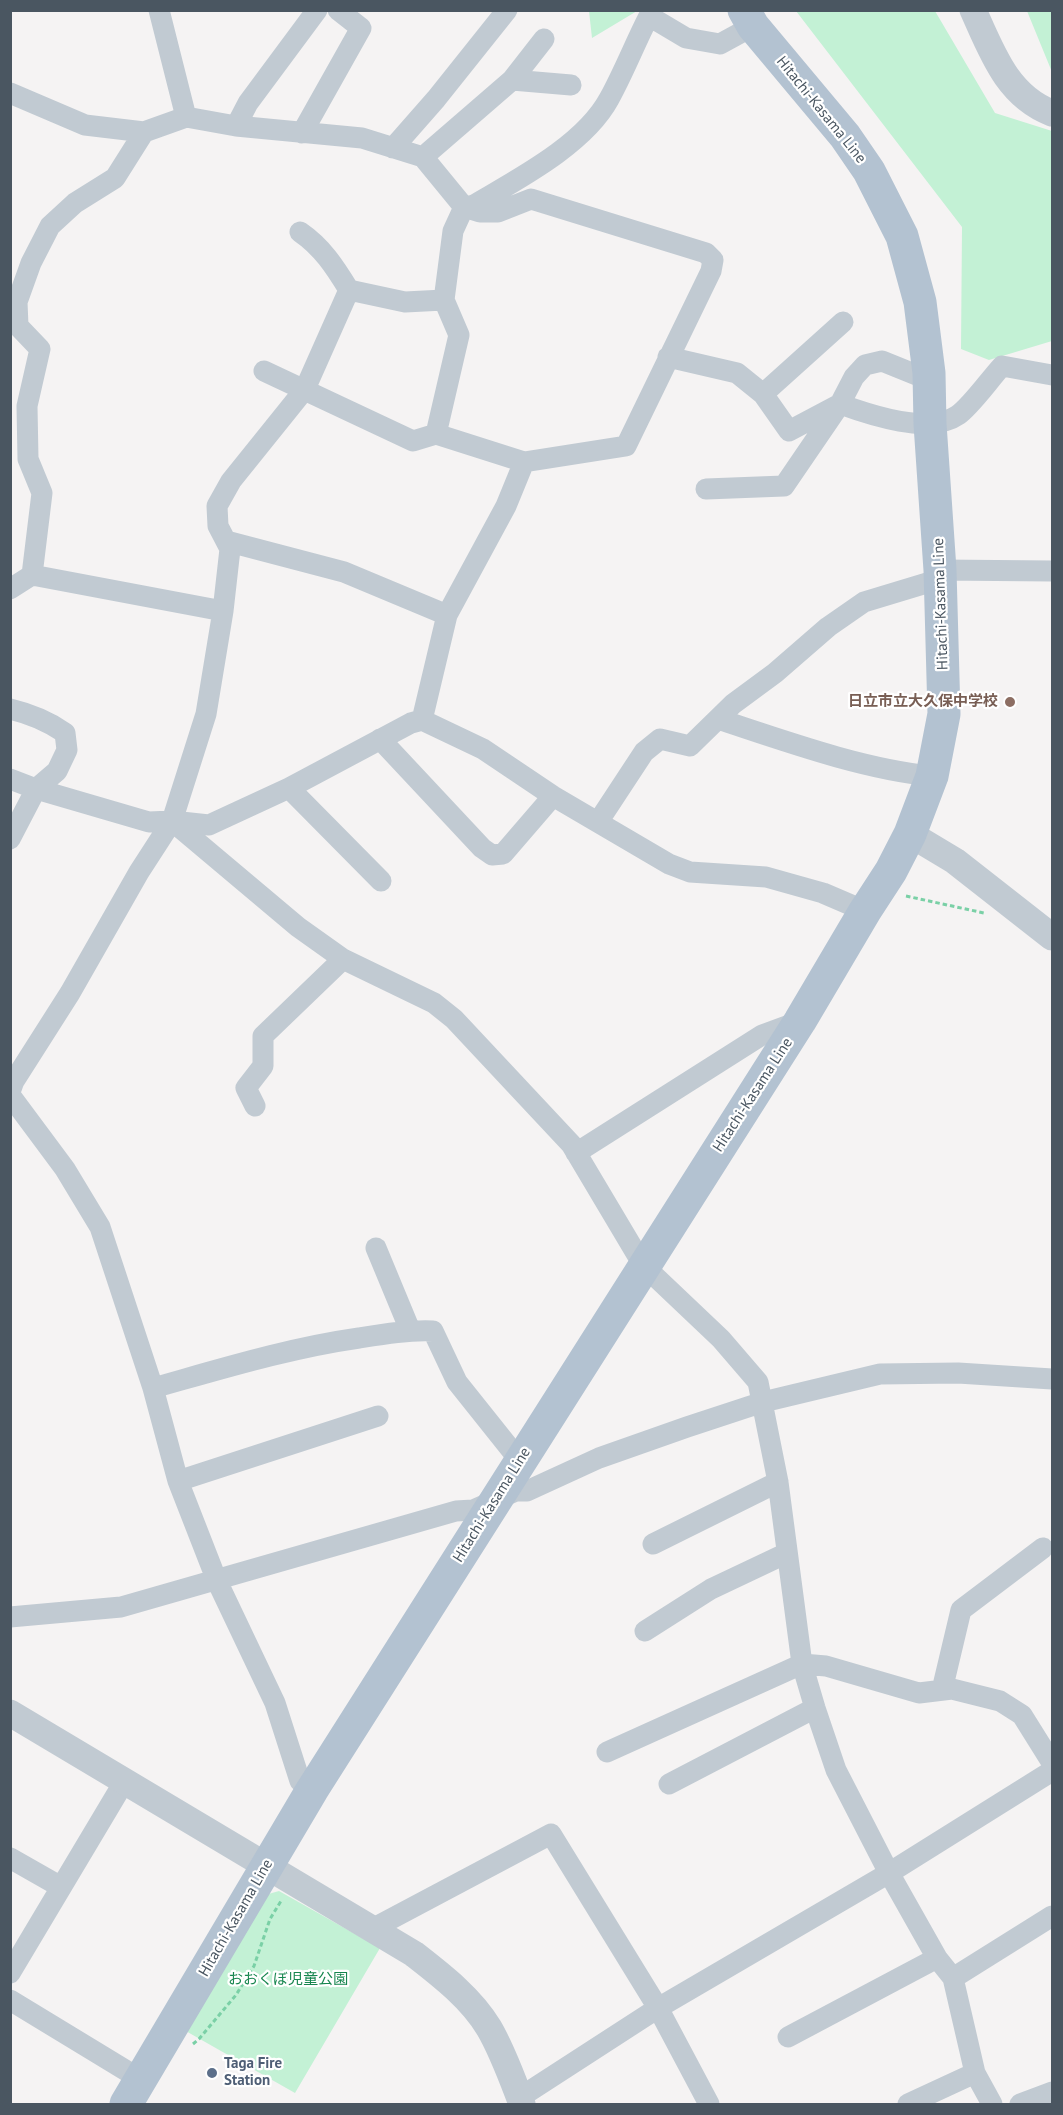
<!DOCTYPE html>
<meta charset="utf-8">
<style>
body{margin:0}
#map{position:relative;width:1063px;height:2115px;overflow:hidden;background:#f5f3f3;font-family:"PT Sans",sans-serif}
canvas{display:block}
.frame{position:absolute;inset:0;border:12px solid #4a5661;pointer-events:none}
</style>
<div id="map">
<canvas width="1063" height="2115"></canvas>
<div class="frame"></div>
</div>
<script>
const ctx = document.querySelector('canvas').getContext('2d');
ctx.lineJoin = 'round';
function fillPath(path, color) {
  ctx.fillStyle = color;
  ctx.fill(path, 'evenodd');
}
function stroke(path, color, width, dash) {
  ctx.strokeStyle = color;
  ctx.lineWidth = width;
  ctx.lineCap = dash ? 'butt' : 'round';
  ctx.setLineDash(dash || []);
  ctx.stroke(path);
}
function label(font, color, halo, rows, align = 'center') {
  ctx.font = font + ' "PT Sans","Noto Sans JP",sans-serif';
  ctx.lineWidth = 4.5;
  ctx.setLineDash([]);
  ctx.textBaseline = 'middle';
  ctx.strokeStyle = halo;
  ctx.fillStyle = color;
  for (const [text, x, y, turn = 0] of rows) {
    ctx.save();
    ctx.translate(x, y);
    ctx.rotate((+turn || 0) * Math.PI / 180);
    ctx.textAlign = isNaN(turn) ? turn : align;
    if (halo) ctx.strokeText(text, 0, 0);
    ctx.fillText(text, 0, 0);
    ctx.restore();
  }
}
const green = new Path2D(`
 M589,11v-1l48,1 -45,27z
 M796,11h139l60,102 57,18v210l-63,19 -28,-11 1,-122z
 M1027,11h25v61z
 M279,1891l101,57 -85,145 -111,-63 81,-135z`);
const path = new Path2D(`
 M906,896l78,17
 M193,2044l6,-5 37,-44 18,-29 16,-47 11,-18`);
const minor = new Path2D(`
 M159,10l27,107
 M512,80l59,5
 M10,93l75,32 59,7
 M236,126l12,-23 69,-93
 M302,133l59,-105 -23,-18
 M393,148l43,-49 71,-89
 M423,157l89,-77 32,-41
 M300,232c22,15 35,35 49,58
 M668,357l69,16 26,21 26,37 51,-27 14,-27 11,-12 17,-4 47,19
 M264,371l149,70 23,-7
 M763,394l80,-72
 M524,462l-88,-28 23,-99 -15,-35 9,-69 11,-24 10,-2c44,-26 110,-60 135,-106 15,-27 26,-56 40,-83l37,22 34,6 33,-18
 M706,489l78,-3 56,-82c30,11 90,31 118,11 13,-9 32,-36 44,-49l50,9
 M226,541l118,31 103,43
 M940,570l112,1
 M32,575l10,-82 -14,-34 -1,-53 13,-57 -22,-23 -1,-24 14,-39 19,-37 25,-23 40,-25 29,-46 42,-15 50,9 126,12 61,19 41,50 16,5h18l33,-13 175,54 7,7 -2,11 -85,175 -102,16 -18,44 -59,109 -25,105
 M10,589l22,-14 191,36
 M10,709c21,5 38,12 55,24l2,17 -10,21 -21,18 -26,50
 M718,719c67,22 144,50 214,57
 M380,739l102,109 10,7 11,-1 50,-58
 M10,779l26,10 113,33 23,-1 126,106 45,32 91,44 20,16 117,125 72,121 78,74 37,43 20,100 24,182 13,44 21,62 53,103 48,85 16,20 22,95 17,31
 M289,788l92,93
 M172,821l37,4 80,-37 122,-65 11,-3 61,29 70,47 116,68 21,8 76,5 57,16 42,18
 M598,822l46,-70 16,-13 30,7 43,-42 42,-31 53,-46 36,-25 76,-23
 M10,1092l4,-11 56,-88 69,-121 33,-51 34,-107 17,-103 7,-62 -12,-23 -1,-20 14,-25 74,-92 44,-99 56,12 39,-2
 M10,1095l55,74 35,58 53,161 25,93 39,100 58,122 25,78 12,9
 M255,1106l-9,-18 17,-22v-30l80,-77
 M576,1153l186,-118 38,-14
 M376,1248l34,82
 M153,1388c68,-19 136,-40 206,-50 25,-4 49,-8 74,-7l24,51 63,79
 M178,1481l200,-65
 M653,1544l125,-62
 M10,1617l111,-10 335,-96 17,-1 43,-19h11l72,-33 88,-31 76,-25 117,-28 78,-1 94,6
 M645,1631l66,-42 76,-36
 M942,1690l19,-80 82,-62
 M607,1752l195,-88 24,2 93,27 33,-4 48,12 22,14 30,48
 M669,1784l146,-76
 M10,1858l51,29
 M372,1929l179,-95 107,174 51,96
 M10,1973l114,-191
 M953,1978l99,-62
 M10,2000l130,79
 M788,2037l149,-79
 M519,2098l139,-90 231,-135 163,-102
 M908,2104l67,-31
 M1020,2104l32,-12`);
const tertiary = new Path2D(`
 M973,10c19,42 34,86 79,103
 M910,834l45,27 97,76
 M10,1713l404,241c27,21 57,44 75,74 14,24 23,50 33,76`);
const primary = new Path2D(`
 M126,2104l186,-314 488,-769 65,-110 26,-40 19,-37 22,-58 12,-62 -4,-144 -10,-146 -1,-51 -9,-71 -18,-66 -33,-65 -24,-35 -92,-110 -9,-16`);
const markers = [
 [1010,702,6,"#8d6e63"],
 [212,2073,6,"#5c6f8a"]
];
const streetNames = [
 ["Hitachi-Kasama Line",821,110,51],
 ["Hitachi-Kasama Line",941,604,-92],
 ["Hitachi-Kasama Line",753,1095,-57],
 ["Hitachi-Kasama Line",492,1505,-58],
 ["Hitachi-Kasama Line",236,1918,-60]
];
const educationNames = [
 ["日立市立大久保中学校",998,702]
];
const parkNames = [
 ["おおくぼ児童公園",288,1980]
];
const serviceNames = [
 ["Taga Fire",224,2064],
 ["Station",224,2081]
];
fillPath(green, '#c3f1d5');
stroke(path, '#7ad0a6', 3, [4.5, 3]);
stroke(minor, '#c1cad2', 21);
stroke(tertiary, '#c1cad2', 27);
stroke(primary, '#b3c2d1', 33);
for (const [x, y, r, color] of markers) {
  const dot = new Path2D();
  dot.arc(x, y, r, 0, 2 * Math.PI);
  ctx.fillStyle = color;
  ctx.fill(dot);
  stroke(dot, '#fff', 2);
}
label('15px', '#4a5661', '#fff', streetNames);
label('bold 15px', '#785e54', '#fff', educationNames, 'right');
label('15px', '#17864f', '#fff', parkNames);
label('bold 15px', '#4e5e75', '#fff', serviceNames, 'left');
</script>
